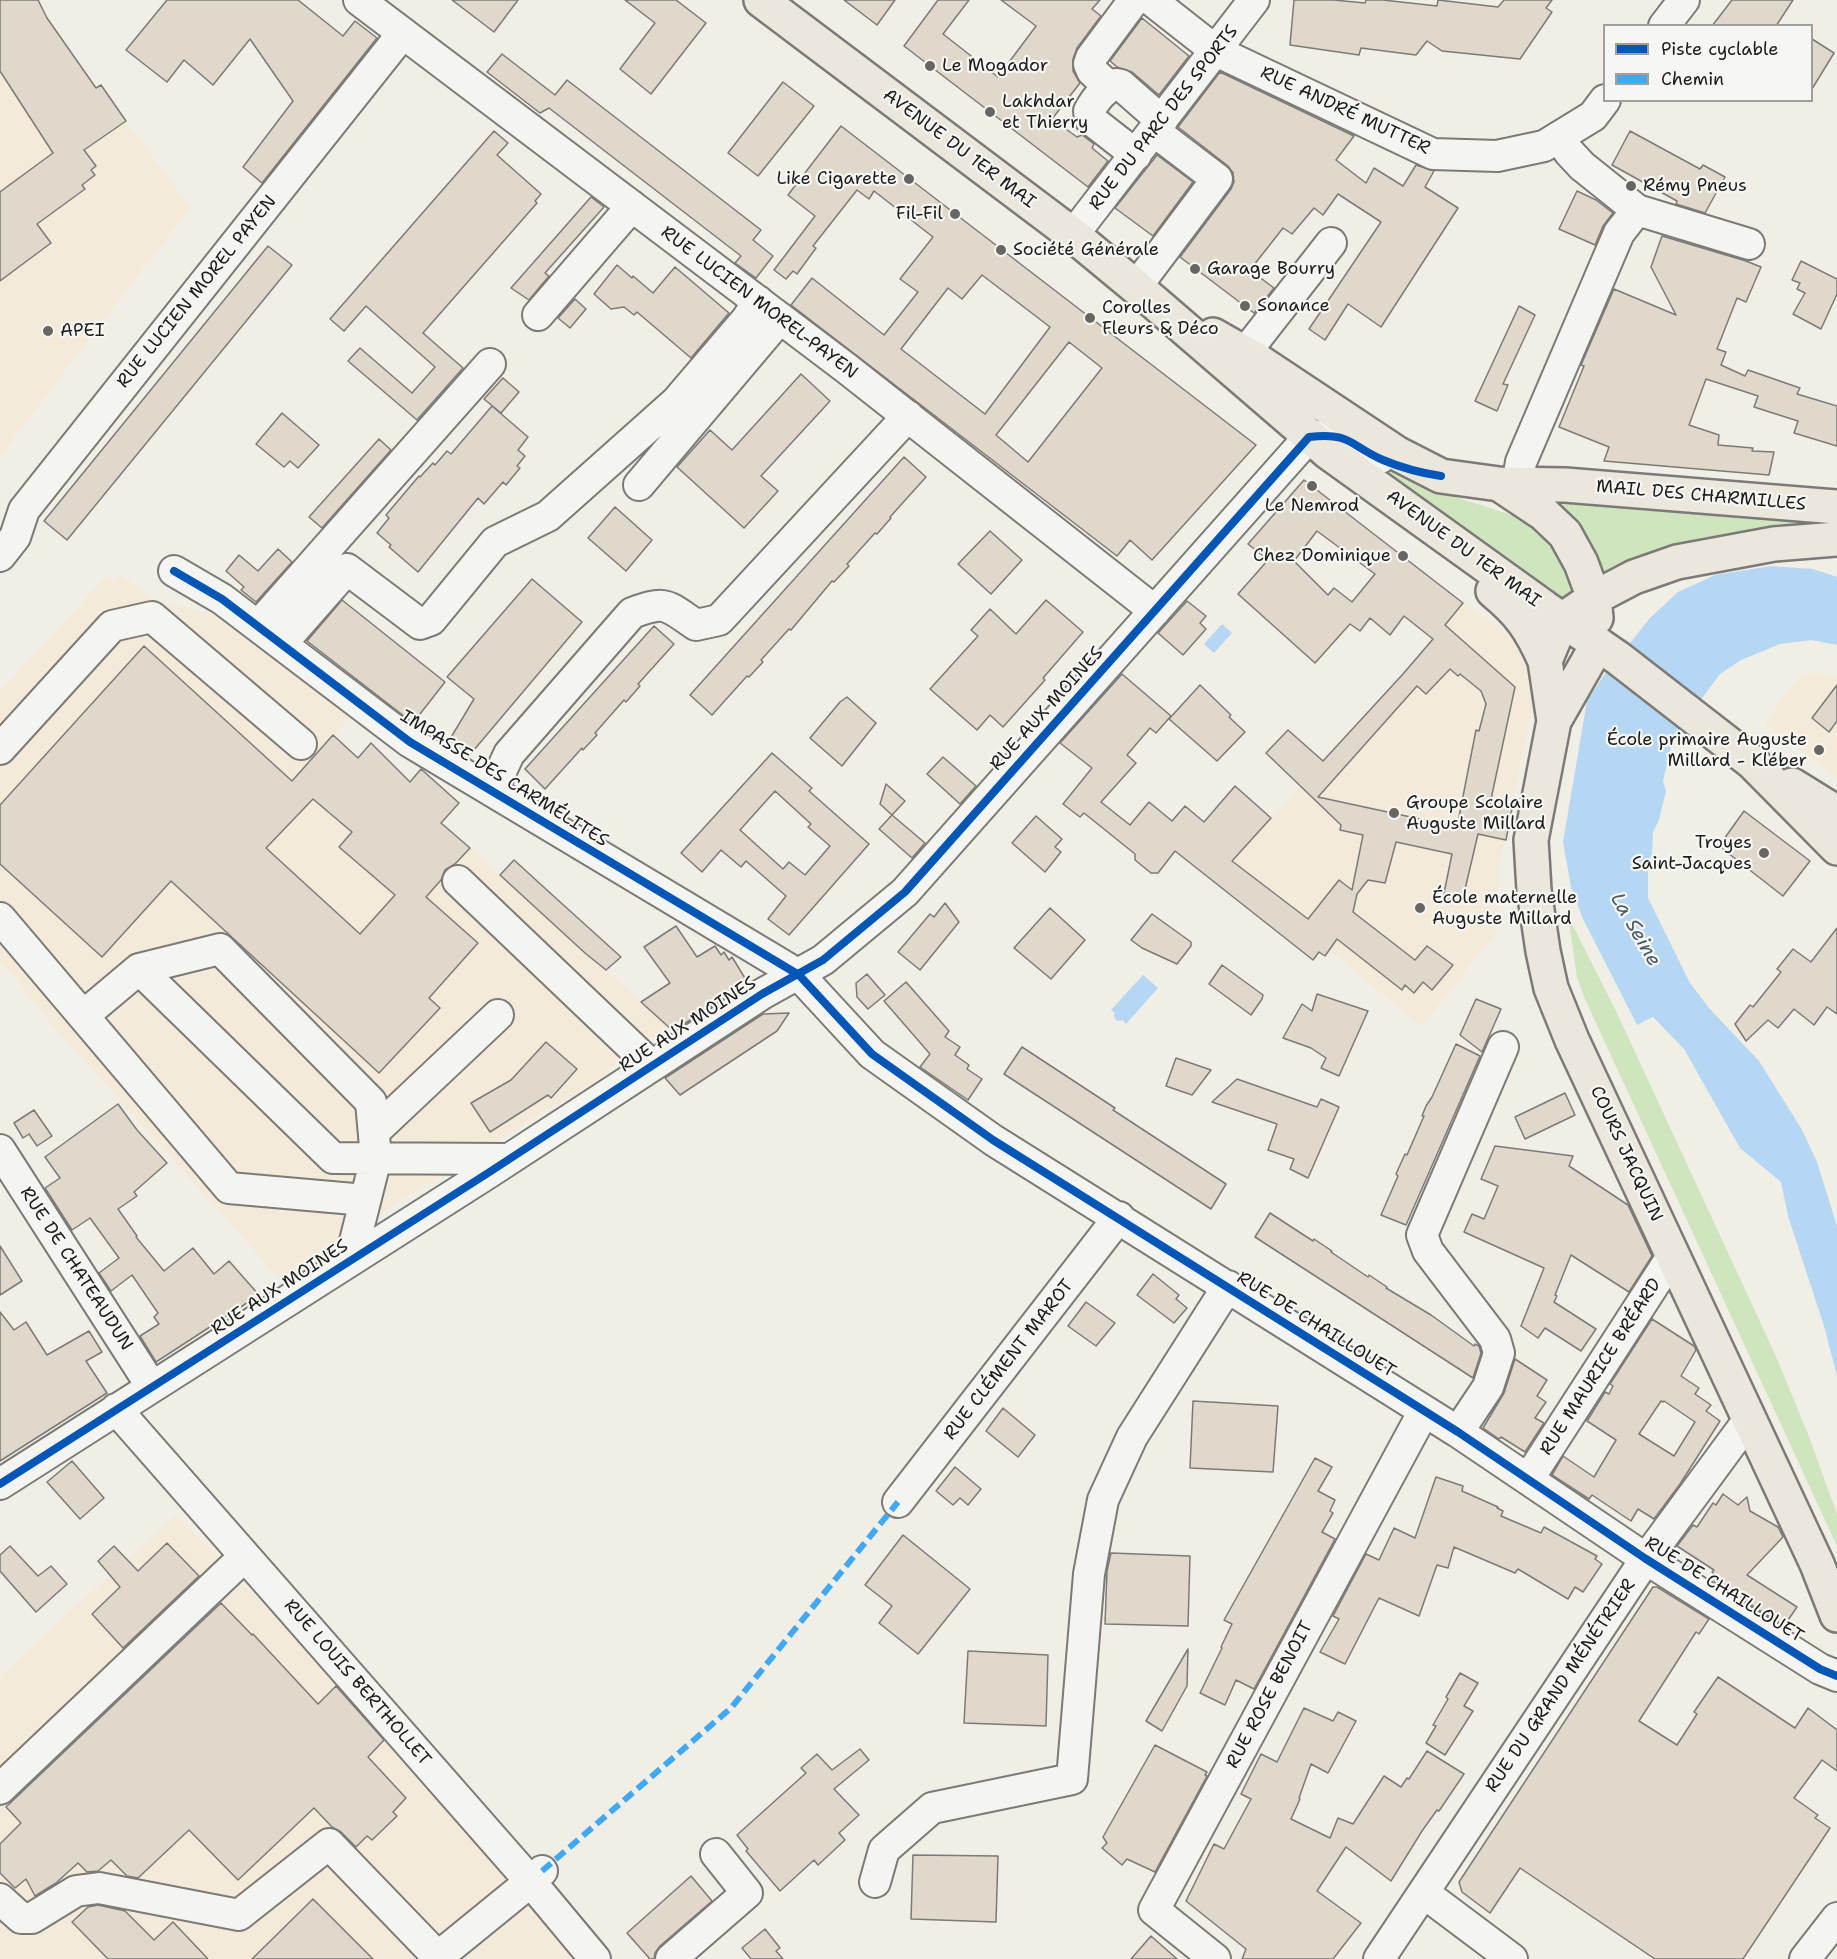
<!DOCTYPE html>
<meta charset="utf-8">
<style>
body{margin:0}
#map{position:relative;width:1837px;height:1959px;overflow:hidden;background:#f1eee6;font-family:"Shantell Sans",sans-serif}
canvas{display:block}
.legend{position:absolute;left:1603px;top:24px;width:210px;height:78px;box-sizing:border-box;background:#f6f6f2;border:2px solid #9f9f9c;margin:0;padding:8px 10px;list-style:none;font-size:18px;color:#1c1c1c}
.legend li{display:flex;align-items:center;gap:12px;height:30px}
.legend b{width:30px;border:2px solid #9f9f9c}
</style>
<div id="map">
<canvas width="1837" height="1959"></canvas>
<ul class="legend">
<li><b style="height:8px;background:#0057b8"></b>Piste cyclable</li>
<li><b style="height:8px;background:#3fa9f5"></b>Chemin</li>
</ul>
</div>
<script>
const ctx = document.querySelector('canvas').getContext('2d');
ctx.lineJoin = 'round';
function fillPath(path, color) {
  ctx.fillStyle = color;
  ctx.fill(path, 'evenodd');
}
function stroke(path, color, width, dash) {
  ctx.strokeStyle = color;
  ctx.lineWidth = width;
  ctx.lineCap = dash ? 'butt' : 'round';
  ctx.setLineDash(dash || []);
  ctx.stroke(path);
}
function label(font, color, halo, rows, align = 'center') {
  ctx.font = font + ' "Shantell Sans",sans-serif';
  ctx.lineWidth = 4.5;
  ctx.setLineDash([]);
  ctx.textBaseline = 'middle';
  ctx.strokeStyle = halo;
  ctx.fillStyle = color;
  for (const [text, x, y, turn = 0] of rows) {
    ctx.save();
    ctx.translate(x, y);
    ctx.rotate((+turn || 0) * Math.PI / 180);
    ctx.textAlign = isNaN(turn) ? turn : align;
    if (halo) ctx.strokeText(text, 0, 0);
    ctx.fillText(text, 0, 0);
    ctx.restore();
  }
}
const built = new Path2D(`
 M0,71l37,57 33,-23 6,-1 25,35 25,-18 64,86 -190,249z
 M121,575l34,26 78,18 118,97 -18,20 125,113 6,-6 11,9 199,180 -18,7 -18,-1 -35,38 -153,93 -170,110 -239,-267 -25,-33 -16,-16v-271l106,-116 8,6z
 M1463,603l24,15 27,24 16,32 5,13 -10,57 -27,127v33l2,23 -78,99 -93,-76 -105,-81 179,-195z
 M1815,672l22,5v101l-72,-55 31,-43z
 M176,1515l164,168 233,276h-573v-283z`);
const green = new Path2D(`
 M1362,453l27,18 63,25 54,17 25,11 21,16 24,51 -3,7 -16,2 -162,-115z
 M1541,497l287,27 -228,53z
 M1568,916l48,95 159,343 33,80 29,80v32l-252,-547 -8,-22z`);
const water = new Path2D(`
 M1771,566l42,3 24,8v68l-26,-5 -31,4 -39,16 -21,14 -44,59 -4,10 -9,38 3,10 -7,29 -6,12 -1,21 -4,12v33l42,85 19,25 50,53 42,67 16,34 20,64v150l-13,-50 -36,-110 -7,-34 -41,-34 -56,-99 -31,-32 -16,8 -54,-106 -12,-32 -8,-45 24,-141 15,-23 48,-60 28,-26 37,-17z
 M1222,624l10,9 -18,20 -10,-9z
 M1143,975l15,13 -32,36 -3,-4 -6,1 -3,-5 1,-3 -4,-3z`);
const building = new Path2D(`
 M0,0h38l9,18 49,70 5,-3 25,36 -42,29 12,16 -5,4 4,5 -13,10 3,4 -48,35 14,19 -51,38v-89l53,-39 -53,-82z
 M167,0h131l45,36 12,-15 22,17 -115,145 -19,-16 50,-66 -43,-62 -37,46 -29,-25 -17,22 -41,-32z
 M452,0h66l-24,32z
 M625,0h51l30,23 -55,71 -31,-25 35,-46z
 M844,0h51l-18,25z
 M938,0h31l-26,34 55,43 38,-51 -35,-26h99l-8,9 9,7 -24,32 -4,11v12l7,12 -28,36 25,18 5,-2 12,9 -2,4 16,13 -20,26 -184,-141z
 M1294,0h40l31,3 1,-3h17l54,6 1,-6 60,7 6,-7h48l-6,8 6,4 -32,47 -78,-8 -15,-10 -11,14 -55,-7 -2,7 -69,-10z
 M1732,0h61l-17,26h-64z
 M1142,18l47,38 -30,39 -27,-23 -15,-5 -7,-6z
 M1812,39l22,14 -22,36z
 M502,54l53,41 12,-15 194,150 -8,10 20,16 -17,22 -21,-15 6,-7 -192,-148 -9,5 -53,-41z
 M1220,72l134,64 -18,24 30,23 8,-15 29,18 13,-21 18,6 -9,16 33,21 -77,119 -33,-23 -23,36 -16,-11 72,-107 -43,-28 -15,21 -9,-7 -22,26 -9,-6 -33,42 24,18 -20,25 -74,-56 51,-68 3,-7 -1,-9 -5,-7 -50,-39z
 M783,82l31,24 -56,70 -30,-23z
 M841,126l415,319 -104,115 -22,-20 -13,16 -326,-251 21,-27 72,57 34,-43 -18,-13 33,-42 -59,-46 -5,8 -12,-9 -44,56 3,2 -19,26 -4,-3 -7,8 -12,-9 41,-54 -27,-21zM982,275l68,52 -65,87 -84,-65 47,-61 14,11zM1069,342l33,26 -74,94 -32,-27z
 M494,131l14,12 -11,12 44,39 -6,7 2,2 -114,130 40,35 -46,52 -69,-59 12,-13 52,45 23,-26 -69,-61 -22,25 -14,-12z
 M1630,131l70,38 3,-4 22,12 -20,36 -29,-9 1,-3 -65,-36z
 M1157,155l36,27 -40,54 -38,-28z
 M1577,191l19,9 17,13 -10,13 -8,19 -36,-16z
 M591,197l13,10 -59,66 4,3 -20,24 -18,-12z
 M1662,236l84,25 15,6 -15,35 -9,-4 -20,51 9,3 -5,13 24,11 3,-6 52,18 -3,6 40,12v40l-43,-13 4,-12 -44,-14 4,-11 -52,-17 -17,46 30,10 -1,10 35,3 -1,3 22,1 -5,23 -165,-14 5,-14 -50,-20 25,-61 -3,-1 33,-76 62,26 -25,-48z
 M268,246l24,19 -225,275 -23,-19z
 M1801,261l36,18v15l-16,35 -28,-15 12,-21 -8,-4 3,-6 -8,-3z
 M617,265l15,13 1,-2 20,17 22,-26 54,46 -38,45 -54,-46 -3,3 -10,-8 -13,2 -17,-15z
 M575,299l11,10 -16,19 -12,-10z
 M1519,306l16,9 -32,69 5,1 -11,26 -22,-10z
 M801,374l29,27 -69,75 17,15 -34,37 -67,-61 33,-37 22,20z
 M503,378l16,14 -18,21 -17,-14z
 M492,406l36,31 -10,13 7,6 -8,10 3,2 -14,17 -3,-3 -19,22 -6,-6 -60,74 -29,-25 2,-2 -14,-12 12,-15 -3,-3 33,-39 1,1 13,-14 2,2 12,-14 4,3z
 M282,413l37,32 -21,23 -8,-7 -6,6 -28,-23z
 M379,439l12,11 -69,78 -13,-11z
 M904,457l22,20 -36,40 1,1 -14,16 -2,-1 -28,31 2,2 -15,16 -2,-1 -41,49 -2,-1 -28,31 2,2 -14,15 -2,-1 -35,39 -22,-20z
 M1304,480l159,123 -18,22 70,62 -25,117 22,5 -6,31 -28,-6 -16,68 -19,-4 9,-44 -56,-12 -11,41 -17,-3 -11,14 -4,18 62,48 12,-14 26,19 -21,25 -9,-8 -9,11 -9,-8 -3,5 -65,-51 -12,17 -6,-4 -6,8 -138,-109 -17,22h-7l-16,-13v-6l-51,-41 -4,4 -17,-13 29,-36 -32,-25 62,-69 49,42 -15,17 -6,-5 -23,27 9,8 -35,39 29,23 19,-23 23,19 13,-15 19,16 31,-36 36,32 -39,43 76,58 31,-39 13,10 11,-55 -23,-5 1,-5 -75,-72 22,-23 35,31 80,-87 30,-35 -29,-23 -14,19 -20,-17 -10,13 -10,-7 -35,39 -77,-69 30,-34 -20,-16zM1317,531l58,43 -23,28 -18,-14 -6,7 -34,-34zM1450,669l8,7 2,-2 21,17 5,13 -7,27 -3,-1 -19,97 -139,-30 99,-111 9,8z
 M615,507l37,33 -26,31 -38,-33z
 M990,531l32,29 -31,34 -33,-30z
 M278,549l14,13 -36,40 -15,-12 3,-3 -18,-16 13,-16 19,16z
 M532,579l50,43 -114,135 -21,-13 27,-45 -27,-22z
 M342,600l103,82 -32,41 -106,-82z
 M1046,600l37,32 -40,46 2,2 -42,47 -13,-12 -13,15 -47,-41 48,-53 -7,-6 19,-21 26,25z
 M1187,601l19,15 -6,7 6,6 -23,26 -25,-22z
 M654,626l20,18 -36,40 2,2 -14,16 -2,-2 -29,33 2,2 -14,15 -1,-2 -37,41 -20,-20z
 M144,646l148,135 41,-46 25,23 13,-15 39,39 11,-13 38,34 -18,20 29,25 -15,16 -10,6 -4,10 -15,17 52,46 -49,55 11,10 -61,65 -208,-192 -69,76 -102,-93v-59zM313,799l39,33 -13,15 56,48 -35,39 -94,-86z
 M1200,685l31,30 -2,2 16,15 -28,29 -48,-42z
 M1837,685v36l-8,11 -17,-14z
 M847,697l29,26 -34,43 -32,-28 30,-36z
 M772,753l40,35 -3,3 60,53 -80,91 -21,-16 18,-23 -40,-35 -5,6 -20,-17 -19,22 -21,-19zM775,791l36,33 -3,3 22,19 -25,29 -16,-13 -6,7 -43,-39z
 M943,757l33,29 -16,18 -33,-30z
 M886,784l19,17 -13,14 -12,-11z
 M1744,811l66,50 -27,35 -64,-50z
 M892,815l33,28 -13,15 -33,-29z
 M1036,816l26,23 -7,8 6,5 -16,20 -33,-29z
 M514,860l45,41 62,56 -15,13 -21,-17 -85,-78z
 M945,903l14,19 -39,48 -22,-18 32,-38 4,3z
 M1050,908l35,32 -34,39 -37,-31z
 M1152,914l39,28v4l-14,18 -35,-16 -11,-8z
 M676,926l21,31 18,-11 6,9 3,-3 5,8 3,-3 16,26 -75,48 -32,-29 29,-19 -26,-36z
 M1837,928v86l-10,-7 -13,18 -20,-16 -16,19 -10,-8 -22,21 -11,-17 15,-19 3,2 28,-35 -4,-3 16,-20 18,13z
 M1222,965l41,30 -1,4 -11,16 -42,-31z
 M867,974l18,21 -17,14 -11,-12 -1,-14z
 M906,982l43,49 -4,6 15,10 -5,8 14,10 -2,4 15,10 -14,21 -48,-33 10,-13 -46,-53z
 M1317,994l51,17 -29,65 -18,-8 5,-10 -15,-10 -28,-10 19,-34 10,7z
 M1476,999l25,10 -19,43 -22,-17z
 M789,1013l-12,18 -97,64 -15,-17 98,-64z
 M546,1042l31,27 -26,29 -3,-3 -58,37 -19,-29 40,-23z
 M1456,1044l24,12 -74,169 -25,-10 17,-39 -2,-2 9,-20 2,1 17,-39h-2l4,-10 6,-9z
 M1022,1047l93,61 -2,2 113,74 -15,25 -207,-135z
 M1176,1058l35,12 -19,25 -26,-9z
 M1237,1079l80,28 4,-8 18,8 -31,71 -18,-9 4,-10 -26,-9 9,-26 -65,-22z
 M1565,1093l10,22 -50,24 -10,-22z
 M118,1104l19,26 30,33 -33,29 3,4 -19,13 19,27 -1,1 28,34 29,-23 21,26 15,-13 30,34 -103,67 -16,-26 19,-12 -5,-7 4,-4 -26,-38 -21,16 -12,-18 20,-15 -29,-40 -18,12 -27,-42 15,-10 -15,-21z
 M34,1110l18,26 -15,10 -8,-12 -6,4 -9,-15z
 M1495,1146l78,10 -4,10 59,39 24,51 -23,36 -58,-37 -16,40 2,1 -3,6 42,27 -15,22 -36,-23 -7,10 -17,-12 23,-58 -80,-36 8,-18 12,5 14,-33 -17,-7z
 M1270,1213l43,28 1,-2 18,12 -1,1 37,25 1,-2 18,12 -1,1 45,27 43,31 1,-2 4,2 2,7 -8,25 -218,-141z
 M0,1246l22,35 -22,14z
 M1153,1274l26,21 -3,4 11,9 -13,15 -37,-28z
 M1086,1302l29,21 -19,23 -28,-20z
 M0,1312l14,18 12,-8 21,33 42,-24 13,21 -16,9 21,32 -107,68z
 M1652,1319l42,27 2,4 -15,26 18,12 -4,6 16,11 -5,6 14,10 -40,63 -26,35 -16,-10 -7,12 -39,-26 -3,4 -37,-24 11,-19 31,21 22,-37 -29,-19 18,-29 4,2 4,-8 -3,-2zM1661,1401l2,1 1,-1 31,21 -21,34 -35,-22z
 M1515,1359l32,21 -10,16 9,6 -11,16 9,5 -19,29 -24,-15 -2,2 -16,-11 21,-35z
 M1193,1401l85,5 -5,66 -83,-4z
 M1003,1408l32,27 -17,22 -32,-26z
 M1315,1458l17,9 -14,24 17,9 -5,11 3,2 -11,19 13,7 -81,150 -18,-9 -11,25 -25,-12 22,-45 -1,-1 11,-23 -8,-4z
 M72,1461l32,37 -24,21 -33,-37z
 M955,1467l26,22 -13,16 -8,-7 -7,7 -17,-14z
 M1436,1477l27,9 -1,5 36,16 -1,1 6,3 -2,5 40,17 3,-6 53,29 -2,3 7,5 -19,28 -8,-5 -7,12 -50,-30 -3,4 -61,-26 -6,21 -11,-3 -18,51 -40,-18 -34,66 -25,-12 19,-33 -6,-3 33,-62 13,6 15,-32 21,10z
 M1723,1494l15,11 9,-8 3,14 28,16 5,10 -36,38 50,32 -13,19 -70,-45 3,-5 -5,-4 2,-2 -37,-24 16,-21 4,2 16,-24 3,2z
 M903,1535l67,54 -52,65 -39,-31 13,-17 -27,-21z
 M167,1543l32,33 -76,72 -31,-34 28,-27 -22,-26 16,-15 24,25z
 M10,1546l28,30 13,-10 16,18 -31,28 -36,-41v-16z
 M1111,1553l79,3 -2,70 -83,-2 2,-53z
 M1653,1587h4l52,32 -10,15 -3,-2 -57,89 38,24 20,-31 -3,-2 24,-35 77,51 13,-20 29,22v41l-15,-11 -28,38 24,17 -3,3 15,10 -87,131h-88l-135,-91 -30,45 -28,-21 -3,-10z
 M221,1603l31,32 1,-1 65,70 18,-18 48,54 -16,17 38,41 -13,14 4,4 -25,24 -5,-4 -11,11 -15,-15 -9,-5 -18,-19 -76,72 -49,-50 -51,48 -11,-2 -16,-16 -13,11 -11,1 -9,-9 -22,20 -21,13 -9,-17 -11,9 -15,-15v-29l21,-21 -15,-16z
 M1188,1649l-1,37 -25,45 -16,-10z
 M968,1651l80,4 -2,71 -82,-3z
 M1460,1673l18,10 -14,23 9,5 -28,44 -19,-12 10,-17 -3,-1 15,-26 -2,-2z
 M1304,1708l29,13 5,-9 18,9 -28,52 -17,-9 -12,34 1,1 -9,20 39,19 8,-20 15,6 31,-48 17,11 6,-9 2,1 18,-28 37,23 -25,37 -2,-1 -15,21 -31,50 -45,-34 -29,44 44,32 -28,36h-91l4,-10 -60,-48 28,-57 10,5 27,-50 -10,-5 20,-40 16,8z
 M1155,1745l52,27 -2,3 2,1 -52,96 -28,-13 -5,6 -20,-17 5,-5 -4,-6z
 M860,1749l9,11 -35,29 25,26 -20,18 6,7 -27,25 -4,-5 -34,31 -34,-40 2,-2 -11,-14 69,-62 -5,-5 16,-14 15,16z
 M913,1855l85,1 -2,66 -85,-3z
 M691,1876l21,25 -52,45 -5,7 -1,6h-4l-23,-26z
 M313,1899l60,60h-121z
 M98,1905l27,6 29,29 19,-18 35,37h-100l-36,-37 16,-15z
 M765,1929l15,19 -4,3 7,8h-32l-9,-11z
 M1151,1936l26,23h-46z`);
const minor = new Path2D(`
 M359,0l487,368 309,243
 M1151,0l65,51 217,103 64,2 47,-10 49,-30 12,-16
 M1664,26l20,-26
 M1109,87l-17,-16 -3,-7 2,-6 43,-58
 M1559,137l10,15 13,14 55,44 112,34
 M1136,155l-46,-36 -1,-8c7,-12 14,-22 27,-27l5,1 41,36
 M1073,235l181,-235
 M1136,287l81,-108 -63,-48
 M538,315l94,-109
 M1245,353l86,-110
 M639,485l141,-167
 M1517,485l4,-23 98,-229 18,-23
 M0,556l15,-19 9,-27 379,-477
 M174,571l48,28 188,143 389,233 73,79 121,86 465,292 188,127 174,110 17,7
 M258,626l232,-262
 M283,645l6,-10 58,-66 73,55 11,-4 64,-78 53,-26 128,-114 71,-83 11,-18
 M0,749l112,-123 40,-9 149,127
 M492,791l17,-37 123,-141c35,-13 34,-8 64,12l23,-5 189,-204
 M458,881l194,185
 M0,918l229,270 136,12
 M83,1016l56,-47
 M374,1132l124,-117
 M0,1150l152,237
 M350,1261l26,-103 -5,-56 -151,-153 -81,20 194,189 176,1
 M116,1409l414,472 65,78
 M1458,1432l30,-45 11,-34 -4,-14 -67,-88 -6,-16 81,-188
 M1529,1478l144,-223
 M0,1484l488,-311 274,-179 61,-34 82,-68 404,-455c36,-4 41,4 71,21
 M898,1502l221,-285
 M0,1789l245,-233
 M875,1882l9,-32 48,-42 140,-29 17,-205 14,-74 29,-63 96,-151
 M1424,1893l88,66
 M0,1899l21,19h11l44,-27 23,-3 140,27 90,-71 109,113 81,-66 23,-20
 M671,1959l76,-66 -31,-39
 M1215,1959l-61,-49 270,-499
 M1379,1959l262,-393 109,-148
 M1805,1959l32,-41`);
const major = new Path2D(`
 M761,0l312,235 81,67 174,150 217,156 73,50 134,104 85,86
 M1213,335l42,24 143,95 43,22 58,8 66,1 272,22
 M1499,484l45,30 21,20 16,29 13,35 2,20
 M1493,591c27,22 38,38 52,70
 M1598,644l-44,77 -23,119 3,50 9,61 8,37 21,52 245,524 20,51
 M1554,721l-9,-60 17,-41 32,-22 40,-21 43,-15 97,-18 63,-5
 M1792,785l45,28`);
const quiet = new Path2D(`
 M542,1871l189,-163 167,-206`);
const cycleway = new Path2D(`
 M174,571l48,28 188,143 389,233 73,79 121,86 465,292 188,127 174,110 17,7
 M0,1484l488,-311 274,-179 61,-34 82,-68 404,-455c42,-5 40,8 74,23 19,8 38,13 58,16`);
const markers = [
 [930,66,6,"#676663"],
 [990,112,6,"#676663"],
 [909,179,6,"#676663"],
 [1631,186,6,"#676663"],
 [955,214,6,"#676663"],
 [1001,250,6,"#676663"],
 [1195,269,6,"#676663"],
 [1245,306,6,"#676663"],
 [1090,318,6,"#676663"],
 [48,331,6,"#676663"],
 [1312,486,6,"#676663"],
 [1403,556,6,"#676663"],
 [1819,750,6,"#676663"],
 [1394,813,6,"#676663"],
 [1764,853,6,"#676663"],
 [1420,908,6,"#676663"]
];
const poiNames = [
 ["Le Mogador",942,66],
 ["Lakhdar",1002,102],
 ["et Thierry",1002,123],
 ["Like Cigarette",897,179,"right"],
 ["Rémy Pneus",1643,186],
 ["Fil-Fil",943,214,"right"],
 ["Société Générale",1013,250],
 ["Garage Bourry",1207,269],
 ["Sonance",1257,306],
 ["Corolles",1102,308],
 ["Fleurs & Déco",1102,329],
 ["APEI",60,331],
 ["Le Nemrod",1312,506,"center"],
 ["Chez Dominique",1391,556,"right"],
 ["École primaire Auguste",1807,740,"right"],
 ["Millard - Kléber",1807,761,"right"],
 ["Groupe Scolaire",1406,803],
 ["Auguste Millard",1406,824],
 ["Troyes",1752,843,"right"],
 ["Saint-Jacques",1752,864,"right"],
 ["École maternelle",1432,898],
 ["Auguste Millard",1432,919]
];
const streetNames = [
 ["RUE ANDRÉ MUTTER",1345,111,25],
 ["RUE DU PARC DES SPORTS",1164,118,-52],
 ["AVENUE DU 1ER MAI",959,149,37],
 ["RUE LUCIEN MOREL PAYEN",197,292,-51],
 ["RUE LUCIEN MOREL-PAYEN",759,303,37],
 ["MAIL DES CHARMILLES",1701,496,5],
 ["AVENUE DU 1ER MAI",1463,549,36],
 ["RUE AUX MOINES",1047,709,-48],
 ["IMPASSE DES CARMÉLITES",504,779,32],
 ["RUE AUX MOINES",688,1025,-33],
 ["COURS JACQUIN",1626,1154,65],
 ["RUE DE CHATEAUDUN",76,1269,57],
 ["RUE AUX MOINES",280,1288,-33],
 ["RUE DE CHAILLOUET",1316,1325,32],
 ["RUE CLÉMENT MAROT",1009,1360,-52],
 ["RUE MAURICE BRÉARD",1601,1367,-57],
 ["RUE DE CHAILLOUET",1724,1590,32],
 ["RUE LOUIS BERTHOLLET",357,1683,49],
 ["RUE DU GRAND MÉNÉTRIER",1561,1686,-56],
 ["RUE ROSE BENOIT",1270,1695,-62]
];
const waterNames = [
 ["La Seine",1635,930,60]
];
fillPath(built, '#f3ead9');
fillPath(green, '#cee5be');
fillPath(water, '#b6d7f3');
fillPath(building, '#e0d8cb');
stroke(building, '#7c7a77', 1.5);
stroke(minor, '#7c7a77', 34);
stroke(major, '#7c7a77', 38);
stroke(minor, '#f4f4f1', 30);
stroke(major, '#ebe7dd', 33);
stroke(quiet, '#3fa9f5', 6, [12, 6]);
stroke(cycleway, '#0057b8', 8);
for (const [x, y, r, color] of markers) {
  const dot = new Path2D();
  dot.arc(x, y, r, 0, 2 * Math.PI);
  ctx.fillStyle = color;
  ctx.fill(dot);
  stroke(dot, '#f6f6f2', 2);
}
label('18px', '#1c1c1c', '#f6f6f2', poiNames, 'left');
label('18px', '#1c1c1c', '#f6f6f2', streetNames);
label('italic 20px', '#495a69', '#f6f6f2', waterNames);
</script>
